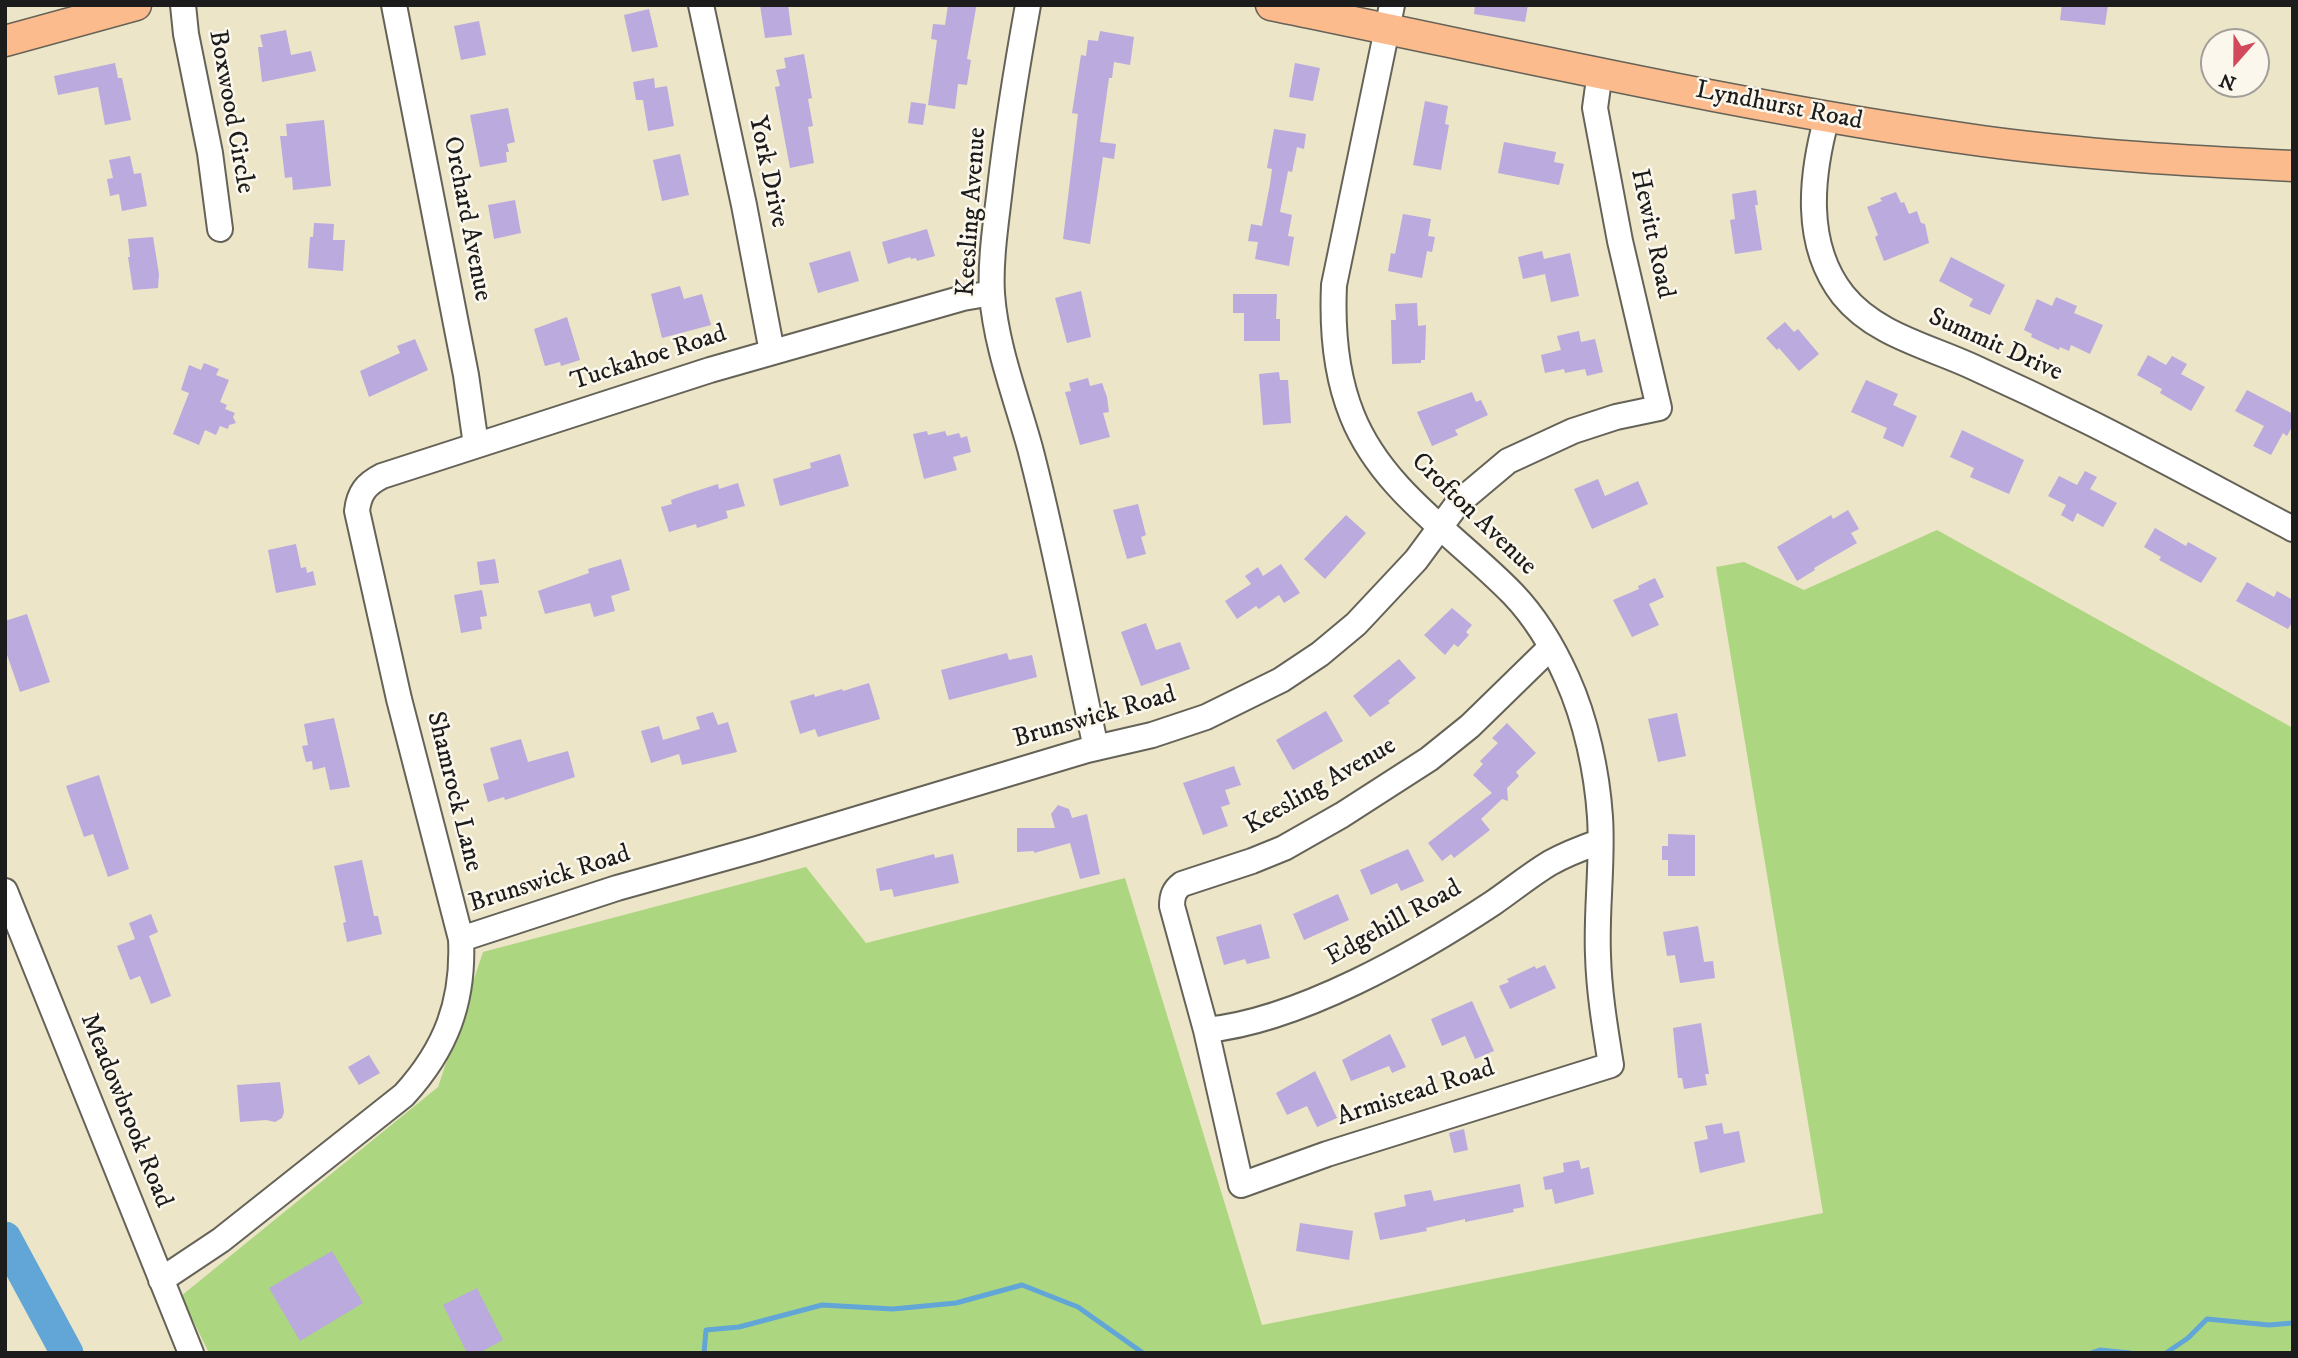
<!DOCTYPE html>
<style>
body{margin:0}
#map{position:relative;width:2298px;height:1358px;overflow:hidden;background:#ece5c7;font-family:"IM FELL DW Pica",serif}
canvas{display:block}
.frame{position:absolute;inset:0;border:7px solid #1c1c1c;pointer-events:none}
.north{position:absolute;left:2200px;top:28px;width:70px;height:70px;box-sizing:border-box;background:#fbf7ec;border:2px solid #a29f99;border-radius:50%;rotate:201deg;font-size:19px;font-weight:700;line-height:28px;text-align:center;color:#1c1c1c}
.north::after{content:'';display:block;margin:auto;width:24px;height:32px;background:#d1495b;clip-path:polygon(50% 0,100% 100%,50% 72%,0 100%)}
</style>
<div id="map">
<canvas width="2298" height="1358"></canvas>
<div class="frame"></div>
<div class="north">N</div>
</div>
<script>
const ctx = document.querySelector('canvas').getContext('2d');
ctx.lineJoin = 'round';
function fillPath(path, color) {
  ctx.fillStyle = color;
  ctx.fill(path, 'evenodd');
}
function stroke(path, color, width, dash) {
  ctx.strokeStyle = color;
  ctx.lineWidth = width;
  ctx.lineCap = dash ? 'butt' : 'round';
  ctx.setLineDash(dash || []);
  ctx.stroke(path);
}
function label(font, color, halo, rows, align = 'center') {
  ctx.font = font + ' "IM FELL DW Pica",serif';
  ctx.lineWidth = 5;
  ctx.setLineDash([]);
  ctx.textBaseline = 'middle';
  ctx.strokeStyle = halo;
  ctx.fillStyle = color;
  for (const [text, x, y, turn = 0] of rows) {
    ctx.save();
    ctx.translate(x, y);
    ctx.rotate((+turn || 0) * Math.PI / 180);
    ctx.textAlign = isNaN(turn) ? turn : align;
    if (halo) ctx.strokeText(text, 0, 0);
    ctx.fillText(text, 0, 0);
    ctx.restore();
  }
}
const green = new Path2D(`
 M1937,530l356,198v625h-2084l-28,-57 257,-209 45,-135 323,-85 60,76 259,-65 137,447 561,-112 -107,-646 28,-5 60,28z`);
const stream = new Path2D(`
 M704,1353l2,-23 33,-3 83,-22 71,4 63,-6 66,-18 56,22 65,46
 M2091,1353l9,-3 30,3
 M2166,1353l22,-15 19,-19 62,6 24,-2`);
const river = new Path2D(`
 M5,1238l62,115`);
const building = new Path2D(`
 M760,5h28l4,30 -27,3z
 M948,5h28v3l-9,51 4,1 -4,25 -9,-1 -3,25 -27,-4 9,-65 -6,-1 2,-15 12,1z
 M1475,5h53l-3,17 -51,-8z
 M2062,5h46l-3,20 -45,-5z
 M649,9l9,38 -26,5 -8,-37z
 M479,21l7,34 -25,5 -7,-34z
 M286,30l5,25 20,-4 5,20 -54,11 -4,-35h5l-3,-12z
 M1100,31l34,6 -4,28 -16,-3 -2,16h-3l-9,64 16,2 -2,15 -11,-2 -13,87 -27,-5 15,-125 -6,-1 9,-58 5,1 2,-16 10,1z
 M804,54l8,44 -4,1 5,27 -5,1 6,36 -24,5 -15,-81 5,-1 -4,-16 10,-2 -2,-10z
 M115,63l3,15h4l9,42 -26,5 -7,-38 -40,8 -4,-19z
 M1295,63l25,5 -7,33 -24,-4z
 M654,78l1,10 12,-2 7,40 -26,5 -5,-31h-7l-3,-18z
 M1425,101l23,5 -3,18 4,1 -8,45 -28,-5z
 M911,102l15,2 -3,21 -15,-2z
 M508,108l7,34 -8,2 2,8h-3l1,10 -27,5 -10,-52z
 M324,120l7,66 -38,4 -1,-13 -7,1 -5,-42h7l-1,-12z
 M1274,129l32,5 -2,15 -7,-2 -5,25 -4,-1 -8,41 12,3 -4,21 6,1 -5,29 -34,-7 3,-17 -10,-1 3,-17 11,2 8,-42 2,-15 -5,-1z
 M1504,142l52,10 -2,10 10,2 -5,21 -61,-12z
 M680,154l9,41 -27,6 -9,-41z
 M130,156l4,18 7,-1 6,33 -25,5 -3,-17 -9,2 -3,-17 6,-1 -4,-18z
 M1756,190l2,15h-3l7,45 -27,4 -5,-34 5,-1 -3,-25z
 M1896,192l5,11 3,-1 5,12 8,-3 4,12 4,1 4,19 -45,18 -9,-24 3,-2 -11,-28 15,-6 -2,-3z
 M515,200l6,33 -27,6 -6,-34z
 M1403,214l28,5 -3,17 7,1 -3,15 -5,-1 -5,27 -34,-7 3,-18 4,1z
 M314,223l20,1 -1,16h12l-2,31 -35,-3 2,-31h3z
 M927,229l8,27 -18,5 -1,-3 -5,1 -1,-2 -22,7 -6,-22z
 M153,237l6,37 -1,14 -25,2 -5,-33h2l-2,-18z
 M850,251l9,30 -41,12 -9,-30z
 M1542,251l2,8 26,-6 9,43 -28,6 -6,-28 -22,5 -5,-22z
 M1951,257l54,28 -15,30 -21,-9 4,-7 -34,-18z
 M680,286l4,13 18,-5 9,31 -49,13 -11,-44z
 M1081,291l10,46 -24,6 -12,-45z
 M1233,294h44l-1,25h4v22h-36v-28h-11z
 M2056,297l21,9 -3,7 29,12 -13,29 -19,-9 -2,6 -9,-4 -1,3 -28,-13 1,-3 -8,-4 13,-31 15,7z
 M1417,303l1,23 8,-1 -1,35h-4v3l-29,1 -1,-44h5l-1,-16z
 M567,317l13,43 -19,6 -1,-4 -15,4 -11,-37z
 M1785,322l9,10 4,-3 21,25 -20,17 -20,-23 -2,2 -11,-12z
 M1579,331l2,11 14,-3 8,33 -16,4 -2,-7 -20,4 -1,-4 -19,4 -4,-18 20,-5 -4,-14z
 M415,339l13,31 -59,27 -9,-26 40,-18 -3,-7z
 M2148,355l18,10 6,-9 15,8 -6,10 24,13 -14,24 -31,-18 2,-4 -25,-14z
 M204,363l15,6 -3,6 13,5 -9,22 7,3 -2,4 10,4 -2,4 3,6 -7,2 -1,4 -8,-3 -4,9 -11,-5 -6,15 -26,-11 16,-41 -8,-3 8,-25 12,5z
 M1279,372l1,8h8l3,43 -28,2 -4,-51z
 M1088,378l2,8 12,-3 5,14 2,15 -6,1 7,24 -30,8 -15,-53 6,-1 -2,-8z
 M1866,380l32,14 -5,11 24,11 -14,31 -20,-9 4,-10 -36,-16z
 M2247,390l46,24v11l-6,11 -4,-3 -12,22 -18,-9 11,-20 -29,-15z
 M1472,392l4,10 5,-2 7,15 -33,15 3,5 -26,11 -15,-34z
 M1962,430l62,30 -15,34 -39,-17 4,-9 -24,-11z
 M927,431l1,4 17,-4 2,5 12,-3 2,5 6,-2 4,16 -18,5 4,13 -33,9 -11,-45z
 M840,454l9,32 -69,20 -7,-27 38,-11 -1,-5z
 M2085,471l12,6 -7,12 27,14 -14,24 -26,-14 -4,9 -12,-7 5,-10 -18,-9 11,-20 18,9z
 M1598,479l7,17 33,-15 10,23 -56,25 -18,-40z
 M738,483l7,23 -19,5 2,7 -31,10 -1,-4 -27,8 -8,-25 11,-3 -1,-4 16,-6 31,-10 1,5z
 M1138,504l8,31 -5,2 5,17 -19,5 -14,-49z
 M1848,510l11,19 -8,4 6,10 -43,25 1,2 -18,11 -20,-34 54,-32 2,4z
 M1346,515l20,18 -41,46 -21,-20z
 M2155,528l31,18 2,-4 29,16 -16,25 -42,-23 2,-3 -17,-10z
 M296,544l5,24 5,-1 1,6 6,-2 3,14 -40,8 -8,-43z
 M495,559l4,24 -19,2 -3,-23z
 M621,559l9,31 -19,6 4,15 -21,6 -4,-14 -45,11 -7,-23 51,-18 -1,-4z
 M1281,564l19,29 -16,10 -5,-8 -20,14 -3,-3 -19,13 -12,-18 26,-17 -6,-8 13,-9 5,9z
 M1655,578l9,19 -15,7 10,21 -27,12 -19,-37 26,-11 -1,-3z
 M2247,582l27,15 3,-6 16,9v21l-5,8 -52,-28z
 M482,590l5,26 -7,1 2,12 -21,4 -7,-38z
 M1452,608l20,17 -6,7 3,3 -11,12 -4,-3 -9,11 -21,-20z
 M27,614l23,68 -30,10 -15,-43v-28z
 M1146,623l10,27 24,-8 10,27 -49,17 -20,-54z
 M1007,653l2,7 23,-5 5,22 -88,23 -8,-30z
 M1399,659l17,19 -28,23 2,2 -20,14 -17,-21z
 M869,683l11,36 -62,18 -3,-8 -15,5 -10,-33 24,-7 1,3 27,-8 1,2z
 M1326,711l17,30 -50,29 -17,-30z
 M713,712l5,13 10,-3 9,30 -55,13 -3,-11 -28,9 -10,-32 18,-5 4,14 37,-11 -4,-12z
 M1677,713l9,43 -28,6 -10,-43z
 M334,718l16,69 -20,3 -5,-23 -12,3 -1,-9 -6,1 -4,-16 6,-1 -4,-21z
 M1507,723l29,30 -20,19 3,4 -12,12 1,13 -6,-2 -21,20 9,11 -36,28 -3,-4 -9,7 -14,-18 64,-50 -19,-18 10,-11 -3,-3 18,-18 -6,-5z
 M521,739l7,23 40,-11 7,26 -70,23 -1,-3 -16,5 -5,-18 16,-5 -9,-31z
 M1234,766l7,19 -16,5 5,14 -9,3 7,19 -25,9 -20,-52z
 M99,775l30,94 -21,8 -15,-43 -9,3 -18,-51z
 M1058,805l11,4 3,9 15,-4 13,60 -20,5 -10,-36 -36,10v-2l-17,1v-24h38l-4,-14z
 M1668,834l27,1v41h-27v-16h-6v-14h6z
 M1408,849l16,32 -23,10 -4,-8 -26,12 -11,-25z
 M934,854l1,4 18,-4 6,29 -65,14 -2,-8 -12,2 -4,-22z
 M362,860l12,56h4l4,18 -35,8 -4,-19 3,-1 -12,-56z
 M1338,894l11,26 -45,20 -11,-26z
 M151,914l7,18 -9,4 22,60 -20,8 -11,-28 -10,4 -13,-34 18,-7 -6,-16z
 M1261,924l9,34 -23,6 -2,-5 -21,6 -8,-28z
 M1698,926l6,36 9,-1 2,17 -35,5 -5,-28 -8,1 -4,-24z
 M1545,965l11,23 -46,21 -11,-23 10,-4 -2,-3 28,-13 1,3z
 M1472,1001l22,50 -19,8 -10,-23 -23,10 -11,-27z
 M1701,1023l8,51h-4l2,11 -23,4 -2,-11h-4l-5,-50z
 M1390,1034l16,33 -14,6 -3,-7 -38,15 -9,-21z
 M369,1055l11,18 -21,12 -11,-18z
 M1315,1071l22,47 -20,9 -10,-21 -20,9 -11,-22z
 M280,1082l4,30 -2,6 -7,4 -9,-2 -26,2 -3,-37z
 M1722,1123l2,11 15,-3 6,31 -45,11 -6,-31 14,-3 -3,-13z
 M1464,1129l4,21 -14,3 -5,-20z
 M1579,1160l2,9 8,-2 5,27 -39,10 -3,-15 -7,1 -2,-13 21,-5 -1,-9z
 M1520,1184l4,23 -11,2 1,3 -49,10v-3l-39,9 1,3 -47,9 -6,-27 32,-7 -2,-11 27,-5 3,11z
 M1300,1223l53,8 -4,29 -53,-9z
 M332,1251l31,52 -63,38 -31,-53z
 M477,1288l26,52 -24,13h-12l-24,-48z`);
const minor = new Path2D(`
 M183,5l3,29 24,119 10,76
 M394,5l72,370 10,70
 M701,5l43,200 28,147
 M1028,5c-11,61 -21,122 -28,183 -4,35 -10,72 -8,106 4,53 24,103 38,154 26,99 44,200 66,300
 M1392,5l-58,280c-2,44 1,88 18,130 30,76 106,122 161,179 23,24 41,55 54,84 19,42 30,94 33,139 3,46 -4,92 -2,138 1,37 7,73 13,110l-284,89 -86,31 -35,-155 -34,-124c0,-10 2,-16 10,-22l70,-23 32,-13 58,-33 87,-56 41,-33 81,-79
 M1827,117c-16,58 -24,127 16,178 31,39 84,51 128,71 40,18 80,37 120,57 68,34 135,71 202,106
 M5,891l186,462
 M461,939l156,-51 140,-39 330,-99 65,-15 54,-18 75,-37 39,-26 36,-30 60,-64 42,-57 50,-42 65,-30 43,-14 43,-9 -39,-167 -25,-133 5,-36
 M1206,1030c92,-9 210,-76 287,-127 19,-13 37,-28 57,-40 16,-9 32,-15 49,-21
 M161,1280l60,-40 183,-145c42,-46 60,-93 57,-156l-62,-240 -42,-188c2,-18 9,-27 25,-35l328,-106 253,-72 29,-5`);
const major = new Path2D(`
 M1271,5c237,48 472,103 711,136 103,14 207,20 311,25
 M5,41l131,-36`);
const streetNames = [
 ["Lyndhurst Road",1779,107,11],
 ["Boxwood Circle",230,112,80],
 ["York Drive",767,172,78],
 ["Keesling Avenue",973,212,-86],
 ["Orchard Avenue",466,219,79],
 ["Hewitt Road",1651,234,78],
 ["Summit Drive",1995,346,24],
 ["Tuckahoe Road",649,359,-18],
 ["Crofton Avenue",1473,515,44],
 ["Brunswick Road",1095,718,-16],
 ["Keesling Avenue",1321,787,-30],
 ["Shamrock Lane",453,792,76],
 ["Brunswick Road",550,880,-18],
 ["Edgehill Road",1394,924,-29],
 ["Armistead Road",1416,1094,-18],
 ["Meadowbrook Road",125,1111,68]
];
fillPath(green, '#add681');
stroke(stream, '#62a6d7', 5);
stroke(river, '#62a6d7', 33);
fillPath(building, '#baaade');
stroke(minor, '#656258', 28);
stroke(major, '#656258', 33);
stroke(minor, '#fff', 24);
stroke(major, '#fbbb8d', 30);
label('26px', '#1c1c1c', '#fbf7ec', streetNames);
</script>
